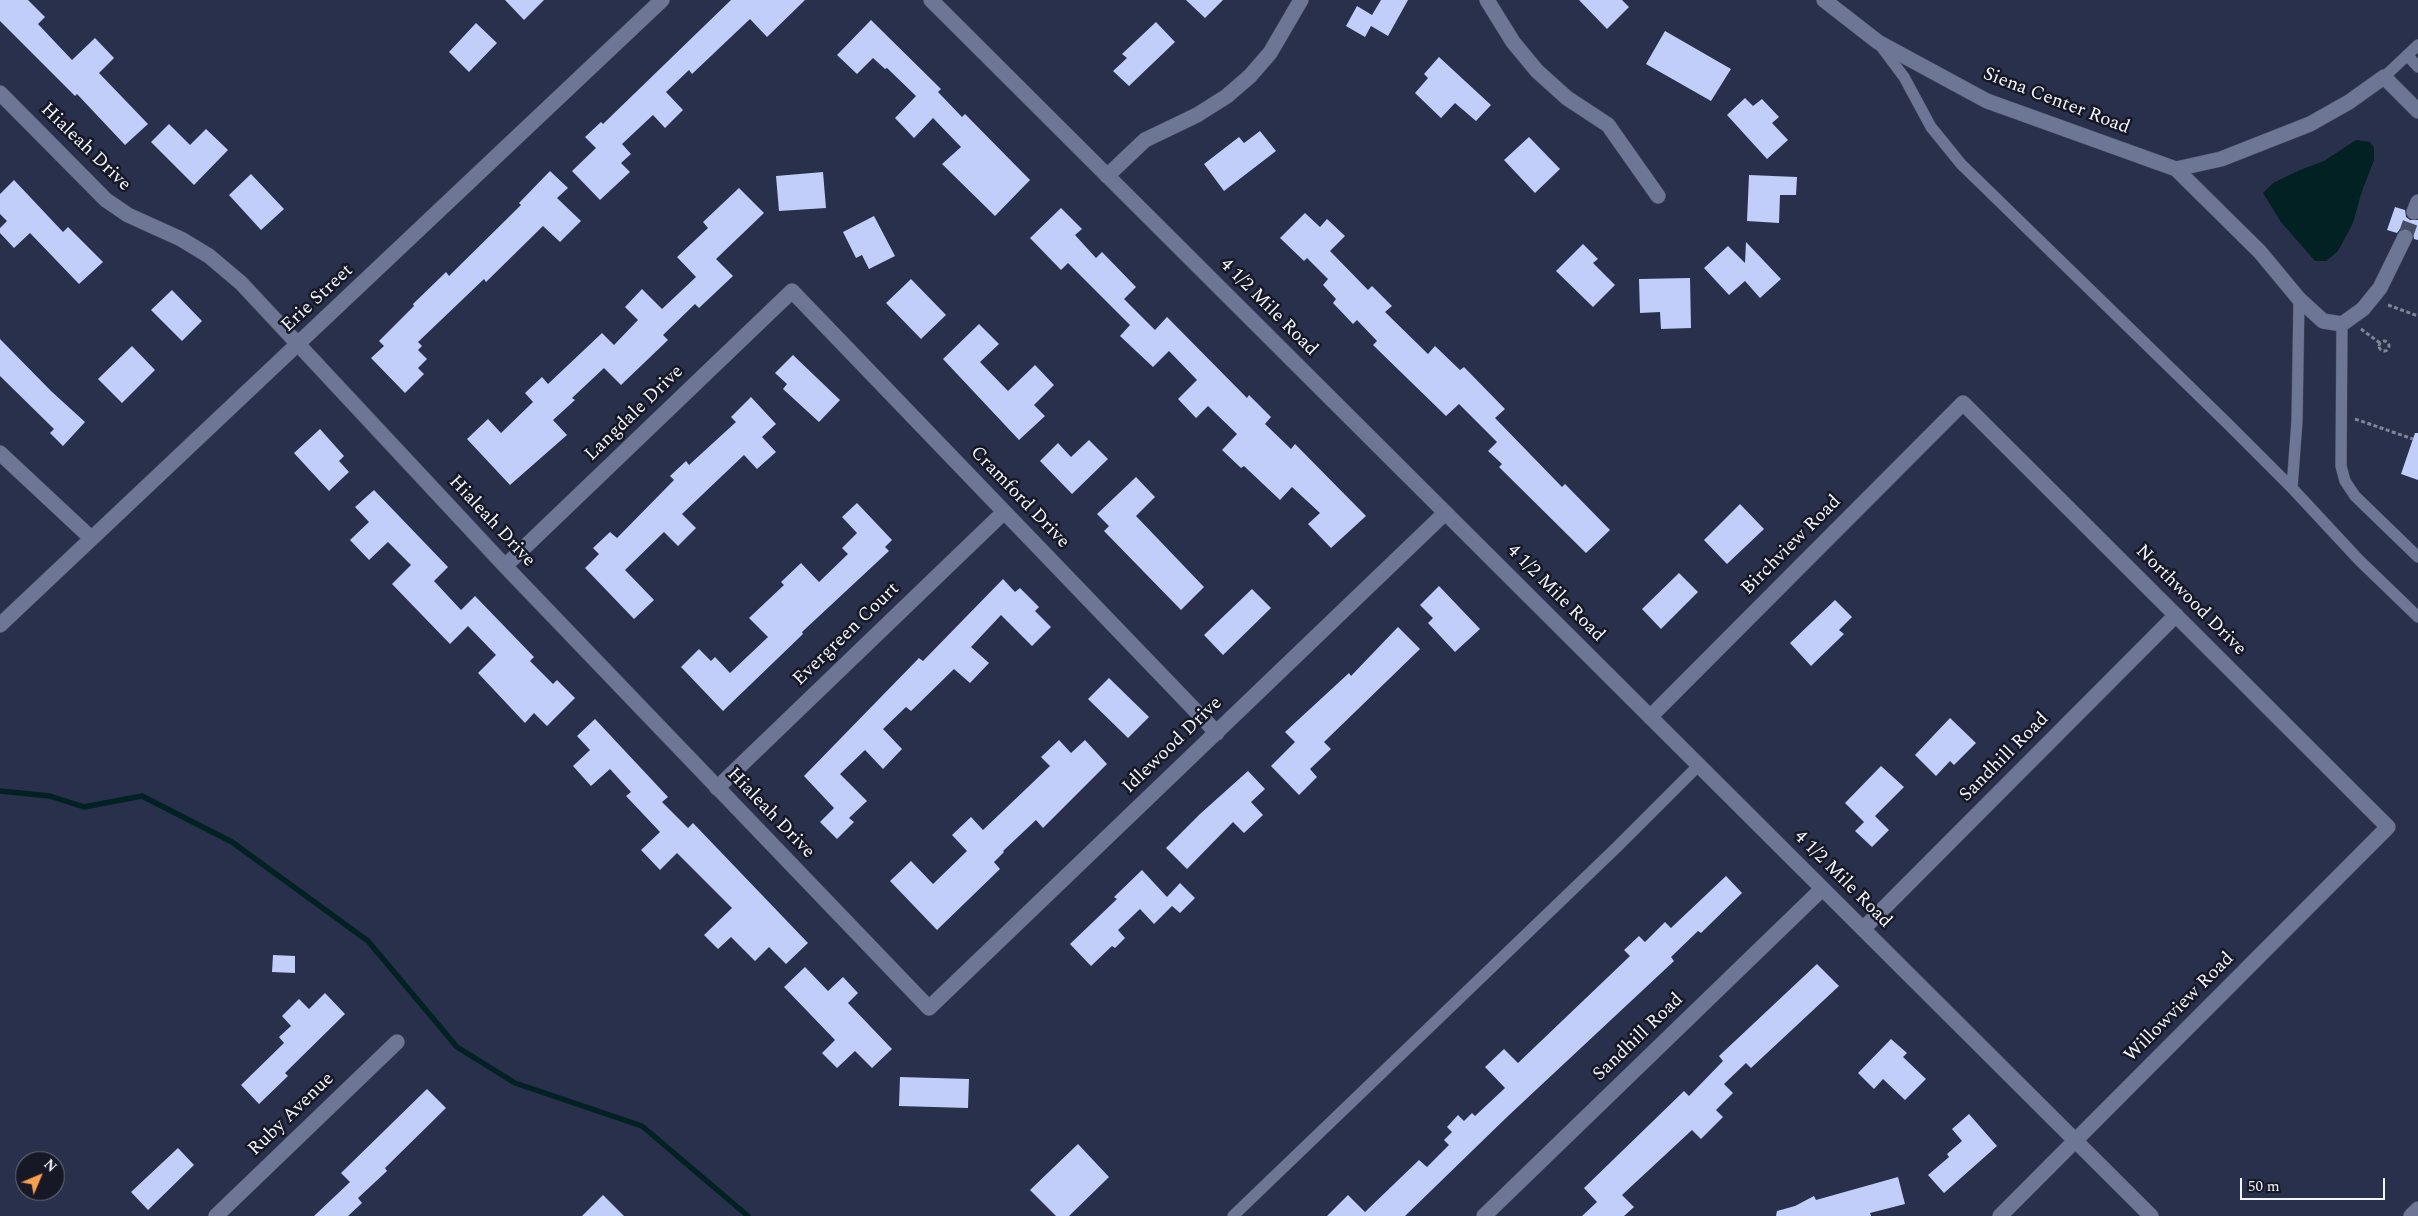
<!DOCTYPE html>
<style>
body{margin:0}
#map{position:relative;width:2418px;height:1216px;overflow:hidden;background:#29304b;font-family:Spectral,serif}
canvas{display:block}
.north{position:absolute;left:15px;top:1151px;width:50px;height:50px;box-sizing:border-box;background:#161925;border:1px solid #6e717b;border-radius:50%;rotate:45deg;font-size:14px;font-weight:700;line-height:20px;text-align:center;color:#f2f5fc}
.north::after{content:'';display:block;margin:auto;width:18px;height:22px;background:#fa9f4f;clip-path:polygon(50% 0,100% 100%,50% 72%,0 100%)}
.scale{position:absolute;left:2240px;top:1178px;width:145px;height:22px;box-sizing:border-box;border:2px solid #f2f5fc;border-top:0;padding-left:6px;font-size:15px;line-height:18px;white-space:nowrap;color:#f2f5fc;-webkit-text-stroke:4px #161925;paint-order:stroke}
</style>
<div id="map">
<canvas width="2418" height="1216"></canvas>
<div class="north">N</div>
<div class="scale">50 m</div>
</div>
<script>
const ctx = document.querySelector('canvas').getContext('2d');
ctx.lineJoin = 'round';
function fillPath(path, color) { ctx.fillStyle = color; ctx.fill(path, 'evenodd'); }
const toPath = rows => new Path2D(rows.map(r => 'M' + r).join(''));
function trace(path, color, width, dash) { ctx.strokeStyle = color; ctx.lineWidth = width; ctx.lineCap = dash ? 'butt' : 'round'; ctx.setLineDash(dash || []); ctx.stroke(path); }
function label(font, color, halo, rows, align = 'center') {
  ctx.font = font + ' Spectral,serif'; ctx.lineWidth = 5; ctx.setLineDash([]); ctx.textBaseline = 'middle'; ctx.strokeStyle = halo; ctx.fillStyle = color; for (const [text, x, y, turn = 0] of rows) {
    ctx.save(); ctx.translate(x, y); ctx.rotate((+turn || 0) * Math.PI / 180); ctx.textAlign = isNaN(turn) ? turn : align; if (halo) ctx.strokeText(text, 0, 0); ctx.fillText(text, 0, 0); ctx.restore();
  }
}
const water = toPath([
 [2356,140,2370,142,2374,148,2374,160,2361,194,2353,223,2338,251,2326,261,2315,261,2281,222,2263,193,2273,183,2300,170,2324,161]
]);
const stream = toPath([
 [0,791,50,796,84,807,142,796,232,842,368,941,457,1047,515,1083,642,1126,748,1216]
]);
const building = toPath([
 [0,0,28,0,45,17,38,24,72,60,95,38,114,58,99,73,148,124,125,145,77,94,75,96,0,21],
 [505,0,544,0,524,20],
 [731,0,805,0,767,37,750,19,692,74,689,70,666,92,683,110,665,128,653,115,622,144,631,154,621,163,630,172,600,200,572,171,596,148,585,137,601,122,603,124],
 [1186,0,1223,0,1205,18],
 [1381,0,1408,0,1388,36,1371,26,1365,37,1346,26,1357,6,1372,15],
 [1579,0,1622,0,1629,7,1607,29],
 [871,20,941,89,938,92,962,117,965,114,1030,180,995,216,942,164,961,147,933,118,914,138,895,118,916,96,887,68,885,69,873,58,857,74,837,55],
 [1156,22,1175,42,1129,86,1113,71,1127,58,1122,54],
 [476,23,497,43,469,72,449,52],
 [1665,31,1731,69,1711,101,1646,64],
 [1439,57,1491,105,1476,121,1455,103,1441,118,1415,93,1428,78,1424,74],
 [1745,98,1753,106,1762,99,1779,117,1772,123,1788,140,1767,159,1727,115],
 [169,124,190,145,206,129,228,150,194,185,151,142],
 [1260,131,1276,151,1224,191,1204,164,1239,137,1244,143],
 [1529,137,1560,169,1535,193,1504,160],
 [550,171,568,188,557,198,581,221,560,242,543,226,486,282,484,279,418,342,422,346,418,350,427,359,418,368,424,374,405,393,371,358,384,346,379,341,414,306,413,304,446,272,449,276,521,205,519,203],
 [823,172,826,208,779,211,776,176],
 [251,174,284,209,261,230,229,195],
 [1749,175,1797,177,1796,195,1780,195,1779,223,1747,221],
 [14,180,63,232,68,227,103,262,79,284,30,233,14,248,0,233,0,228,7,221,0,214,0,194],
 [739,188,764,213,716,259,733,276,699,308,695,304,663,335,668,340,621,385,604,368,572,398,575,400,553,420,567,435,510,485,467,439,488,419,501,433,533,402,525,393,542,377,548,384,602,333,614,345,638,320,625,307,642,289,662,309,696,277,677,257,708,228,703,222],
 [2395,207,2405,210,2406,217,2410,220,2418,220,2418,240,2414,239,2413,232,2409,228,2400,229,2397,233,2387,230],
 [1061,208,1082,229,1075,235,1096,258,1102,252,1136,287,1124,299,1155,330,1167,317,1247,398,1249,395,1271,417,1265,424,1291,449,1295,444,1366,516,1331,548,1308,524,1320,513,1292,487,1280,500,1244,466,1241,468,1222,450,1237,434,1208,406,1196,418,1178,399,1197,380,1169,351,1153,367,1120,336,1130,325,1068,263,1061,270,1030,238],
 [1305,213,1320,227,1327,219,1345,236,1330,251,1368,290,1372,286,1392,306,1385,312,1428,354,1435,346,1460,370,1464,367,1505,409,1495,418,1562,487,1565,484,1610,530,1586,553,1499,467,1502,464,1488,451,1497,442,1459,404,1446,416,1373,345,1377,341,1357,320,1353,324,1333,303,1336,299,1323,285,1328,279,1307,258,1304,261,1280,238],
 [874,216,895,256,869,269,862,255,856,258,843,232],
 [1746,242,1781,279,1760,298,1745,281,1729,295,1704,268,1728,246,1745,263],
 [1583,244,1598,259,1593,263,1615,285,1593,307,1556,271],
 [1690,278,1691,328,1661,329,1660,312,1640,313,1639,279],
 [911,279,946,315,921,339,886,303],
 [172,290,202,321,182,341,151,310],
 [979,324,999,344,980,362,1008,391,1035,365,1054,385,1034,405,1045,416,1019,440,943,359],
 [0,339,51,391,85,422,63,446,50,433,54,429,0,376],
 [132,346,155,370,122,403,98,379],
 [793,355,840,400,819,422,783,389,787,384,775,373],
 [751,397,776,424,762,437,776,452,757,469,744,455,682,514,696,528,678,546,664,532,625,570,654,600,634,619,585,568,599,554,593,548,610,532,617,538,674,480,670,476,686,461,689,465,736,422,731,417],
 [320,429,344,456,339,461,349,472,329,491,294,453],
 [2415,433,2418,433,2418,480,2401,474],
 [1089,440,1108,459,1072,494,1040,461,1058,443,1071,457],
 [1136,477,1155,497,1136,516,1204,587,1181,610,1104,531,1109,526,1097,514],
 [374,490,448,567,434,581,461,610,475,596,534,657,530,661,553,684,557,680,575,698,547,726,534,713,525,723,478,673,496,655,468,626,450,644,392,584,411,565,388,542,369,560,350,540,369,522,355,507],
 [857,503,892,540,885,547,889,551,802,632,803,634,723,711,681,667,699,649,711,661,715,657,730,673,768,637,749,618,784,585,781,582,801,563,819,582,848,554,842,548,857,533,842,517],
 [1740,504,1764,529,1727,564,1704,540],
 [1679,573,1698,592,1661,629,1642,609],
 [1003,579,1015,592,1020,588,1039,607,1035,611,1051,627,1032,646,1001,615,971,647,989,663,970,683,954,669,911,711,906,707,883,729,902,749,883,769,865,750,840,774,867,801,849,818,854,822,837,839,820,822,834,808,804,776,919,658,923,661],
 [1439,586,1480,629,1455,652,1428,623,1433,618,1420,605],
 [1252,589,1271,608,1223,655,1204,635],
 [1835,600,1852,617,1839,630,1844,634,1811,666,1790,643],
 [1398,627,1420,649,1324,742,1331,749,1310,769,1317,777,1299,795,1271,766,1295,742,1285,732,1349,673,1351,676],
 [1109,678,1149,717,1128,738,1088,699],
 [1950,718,1976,743,1954,765,1950,761,1936,776,1915,755],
 [595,719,668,797,662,802,688,828,693,823,808,943,786,964,769,947,755,961,731,937,718,949,704,935,732,908,677,853,660,870,641,850,660,832,626,796,631,792,610,769,591,786,573,766,590,750,577,736],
 [1059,740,1071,753,1085,740,1107,764,1043,828,1036,820,1003,851,1004,852,994,862,1000,869,937,930,890,881,911,861,933,884,967,851,952,835,971,817,983,830,1050,766,1041,757],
 [1881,766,1904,787,1875,816,1889,830,1872,847,1855,831,1864,822,1845,803],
 [1248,771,1265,789,1251,802,1263,815,1244,833,1233,822,1187,869,1166,848,1200,814],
 [1142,870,1167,897,1180,883,1195,898,1180,913,1172,906,1154,924,1140,909,1118,930,1125,938,1115,948,1112,946,1091,966,1070,944,1117,899,1114,897],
 [1726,876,1742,893,1701,933,1698,931,1671,957,1674,961,1507,1117,1405,1216,1327,1216,1348,1195,1365,1212,1419,1160,1427,1167,1449,1145,1444,1140,1452,1132,1447,1127,1458,1115,1464,1121,1472,1113,1475,1116,1505,1088,1485,1067,1504,1049,1518,1063,1630,956,1624,950,1639,936,1645,942,1665,922,1671,928],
 [273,955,295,956,295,973,272,972],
 [1817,964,1839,986,1751,1068,1746,1063,1724,1084,1733,1093,1716,1110,1723,1117,1701,1139,1692,1130,1622,1195,1634,1207,1624,1216,1582,1216,1597,1202,1584,1188,1684,1091,1689,1096,1723,1061,1719,1056],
 [805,967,828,991,843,977,858,993,848,1003,892,1049,872,1068,855,1051,837,1068,822,1053,835,1040,784,987],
 [325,993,345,1014,285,1073,288,1076,259,1104,241,1085,284,1043,279,1037,291,1026,282,1016,299,999,309,1009],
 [1891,1039,1907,1053,1903,1057,1926,1079,1905,1100,1883,1079,1874,1089,1858,1073],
 [900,1077,969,1079,968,1108,899,1106],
 [427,1089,446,1108,385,1168,387,1171,358,1198,362,1203,348,1216,314,1216,350,1182,341,1173],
 [1969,1114,1997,1146,1944,1193,1928,1175,1949,1157,1947,1154,1962,1141,1952,1129],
 [1078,1144,1109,1177,1069,1216,1056,1216,1030,1190],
 [178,1148,194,1165,148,1210,131,1192],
 [1898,1177,1905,1204,1870,1213,1871,1216,1776,1216,1777,1211,1795,1206,1814,1196,1816,1200],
 [603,1195,624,1216,582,1216]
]);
const streetTunnel = toPath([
 [2405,237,2414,212]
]);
const path = toPath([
 [2388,305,2418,316],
 [2361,329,2380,343],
 '2379 346a5 5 0 1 1 10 0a5 5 0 1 1-10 0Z',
 [2355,419,2413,439]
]);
const lane = toPath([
 [1880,45,1904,77,1931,127,1961,164,2228,424,2292,488,2359,560,2418,617],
 [2407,55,2418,67],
 [2384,77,2418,45],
 [2342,324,2341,466,2345,481,2355,496,2418,557],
 [2292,488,2297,421,2299,299],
 [1233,1216,1617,847,1698,766]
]);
const street = toPath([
 [931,0,2151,1216],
 [1487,0,1513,42,1537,71,1567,98,1608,125,1658,196],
 [1824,0,1878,42,1987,101,2176,169],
 [0,93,106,200,128,215,181,239,209,256,241,283,505,566,929,1008,1445,513],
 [1107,176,1145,140,1197,115,1227,96,1250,76,1270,53,1301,0],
 [2414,212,2418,202],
 [2405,237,2380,288,2363,309,2342,324,2323,321,2299,299,2260,252,2176,169,2221,159,2310,124,2349,102,2384,77,2418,111],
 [0,453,91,538],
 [505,566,792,291,1217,733],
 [0,625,662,0],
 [1650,717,1963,403,2388,827,2000,1216],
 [717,788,1004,512],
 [1863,929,2176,615],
 [216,1216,397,1042],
 [1484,1216,1822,889],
 [2411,1216,2418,1209]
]);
const streetNames = [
 ["Siena Center Road",2056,102,21],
 ["Hialeah Drive",85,148,44],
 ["Erie Street",318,299,-43],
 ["4 1/2 Mile Road",1268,308,45],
 ["Langdale Drive",635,414,-44],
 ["Cramford Drive",1019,498,46],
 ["Hialeah Drive",491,522,47],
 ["Birchview Road",1792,546,-45],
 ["4 1/2 Mile Road",1555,594,45],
 ["Northwood Drive",2190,601,45],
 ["Evergreen Court",847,635,-44],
 ["Idlewood Drive",1173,746,-44],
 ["Sandhill Road",2005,758,-45],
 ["Hialeah Drive",770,814,46],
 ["4 1/2 Mile Road",1842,880,45],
 ["Willowview Road",2180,1008,-45],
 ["Sandhill Road",1639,1038,-44],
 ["Ruby Avenue",292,1115,-44]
];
fillPath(water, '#012122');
trace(stream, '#012122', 5.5);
fillPath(building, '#c1cef9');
trace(streetTunnel, '#474e66', 15, [15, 8]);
trace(lane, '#484c61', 12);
trace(street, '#484c61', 16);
trace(path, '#7f8496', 3, [4, 2.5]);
trace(lane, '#6e7695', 11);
trace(street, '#6e7695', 15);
label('19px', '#f2f5fc', '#161925', streetNames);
</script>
